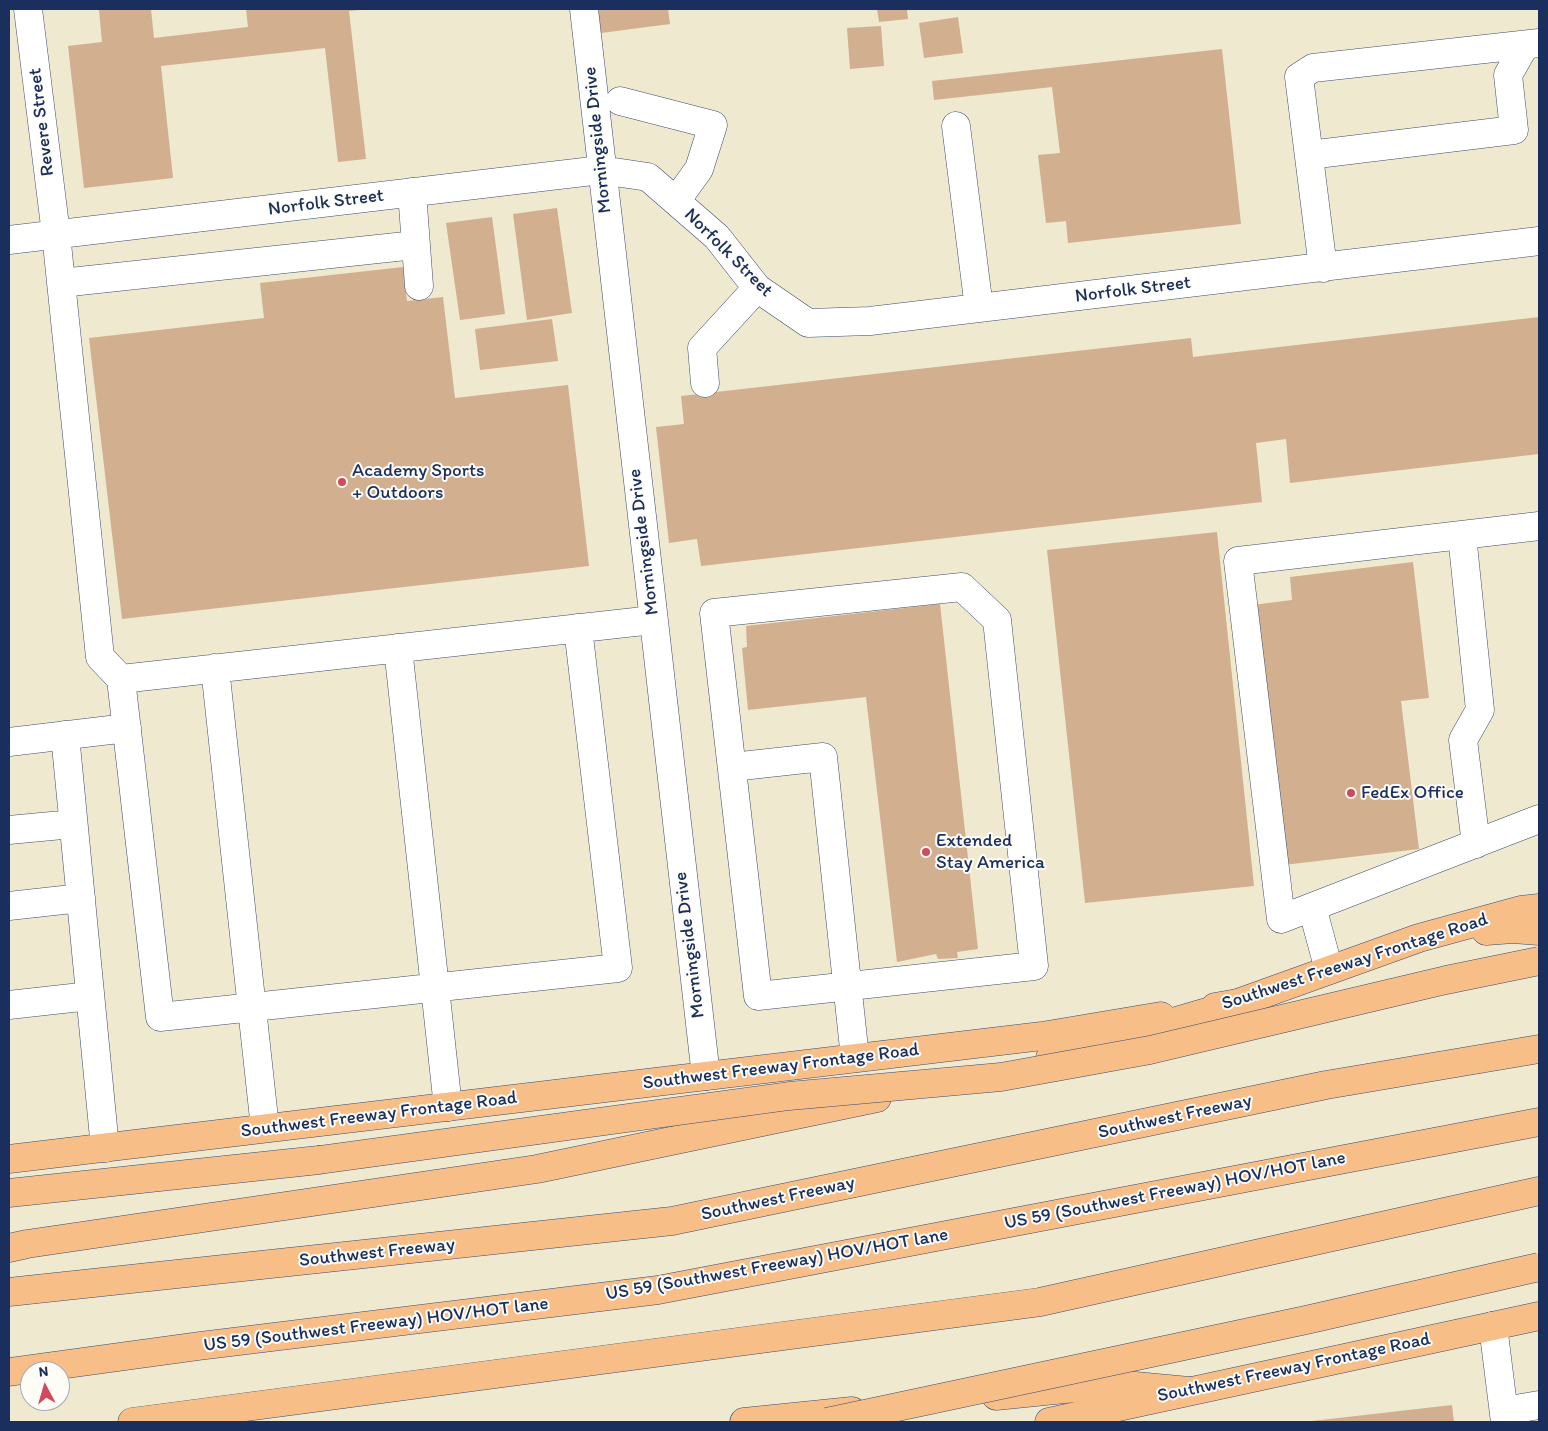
<!DOCTYPE html>
<style>
body{margin:0}
#map{position:relative;width:1548px;height:1431px;overflow:hidden;background:#efe9cf;font-family:Itim,sans-serif}
canvas{display:block}
.frame{position:absolute;inset:0;border:10px solid #1b2f5e;pointer-events:none}
.north{position:absolute;left:20px;top:1361px;width:50px;height:50px;box-sizing:border-box;background:#fdfcf7;border:1px solid #a3aaba;border-radius:50%;rotate:354deg;font-size:14px;font-weight:700;line-height:20px;text-align:center;color:#1b2f5e}
.north::after{content:'';display:block;margin:auto;width:18px;height:22px;background:#d1495b;clip-path:polygon(50% 0,100% 100%,50% 72%,0 100%)}
</style>
<div id="map">
<canvas width="1548" height="1431"></canvas>
<div class="frame"></div>
<div class="north">N</div>
</div>
<script>
const ctx = document.querySelector('canvas').getContext('2d');
ctx.lineJoin = 'round';
function fillPath(path, color) { ctx.fillStyle = color; ctx.fill(path, 'evenodd'); }
const toPath = rows => new Path2D(rows.map(r => 'M' + r).join(''));
function trace(path, color, width, dash) { ctx.strokeStyle = color; ctx.lineWidth = width; ctx.lineCap = dash ? 'butt' : 'round'; ctx.setLineDash(dash || []); ctx.stroke(path); }
function label(font, color, halo, rows, align = 'center') {
  ctx.font = font + ' Itim,sans-serif'; ctx.lineWidth = 4; ctx.setLineDash([]); ctx.textBaseline = 'middle'; ctx.strokeStyle = halo; ctx.fillStyle = color; for (const [text, x, y, turn = 0] of rows) {
    ctx.save(); ctx.translate(x, y); ctx.rotate((+turn || 0) * Math.PI / 180); ctx.textAlign = isNaN(turn) ? turn : align; if (halo) ctx.strokeText(text, 0, 0); ctx.fillText(text, 0, 0); ctx.restore();
  }
}
const building = toPath([
 [110,9,151,9,154,38,248,27,246,9,361,9,361,10,349,11,366,159,338,162,325,48,161,66,173,178,84,188,68,46,102,42,99,10],
 [598,9,668,9,670,24,601,33],
 [877,9,907,9,908,19,879,22],
 [958,17,963,53,924,58,919,23],
 [881,26,884,66,850,69,847,28],
 [1222,49,1241,224,1068,243,1066,221,1046,223,1038,155,1060,153,1052,87,934,100,932,81],
 [557,208,572,313,527,320,513,214],
 [492,217,505,314,460,320,446,223],
 [403,267,407,301,443,297,455,398,568,385,589,566,122,619,89,338,264,318,260,283],
 [1539,317,1539,454,1290,483,1286,439,1256,443,1262,502,701,566,697,539,669,543,656,427,684,424,681,396,1191,338,1193,357],
 [552,319,558,361,480,370,475,329],
 [1217,532,1254,886,1085,903,1047,550],
 [1413,562,1429,698,1401,701,1419,849,1284,865,1253,605,1292,600,1290,577],
 [940,604,978,949,957,952,958,958,938,959,936,954,897,962,866,697,748,710,742,648,747,647,746,626],
 [1452,1405,1454,1422,1312,1422,1312,1421]
]);
const minor = toPath([
 [28,9,56,234,100,657,121,679,160,1017,618,968,578,628],
 [584,9,706,1076],
 [620,101,713,125,699,169,676,201],
 [956,126,979,308],
 [1309,155,1514,130,1508,75,1525,45],
 [412,192,419,286],
 [9,240,601,170,648,177,717,237,757,288,808,323,870,321,1539,241],
 [1323,268,1299,77,1313,68,1539,43],
 [61,283,415,245],
 [705,383,702,348,757,288],
 [1539,526,1238,561,1281,919,1539,819],
 [1462,535,1480,710,1463,740,1476,844],
 [962,587,997,620,1034,966,758,996,714,613,962,587],
 [398,648,448,1107],
 [215,668,265,1128],
 [121,679,653,620],
 [65,735,105,1148],
 [9,742,127,728],
 [732,767,823,757,855,1058],
 [9,830,73,824],
 [9,906,81,898],
 [1312,907,1329,970],
 [9,1005,90,996],
 [1493,1326,1505,1422],
 [1504,1411,1539,1405]
]);
const major = toPath([
 [1486,931,1513,929,1539,931],
 [1215,1007,1238,1003,1419,938,1521,910,1539,908],
 [9,1159,1042,1036,1161,1016],
 [1049,1422,1539,1316]
]);
const highway = toPath([
 [1050,1058,1238,1003],
 [9,1193,319,1160],
 [9,1248,27,1244,537,1169,877,1098],
 [9,1292,672,1221,1326,1085,1539,1049],
 [9,1372,199,1346,658,1290,1539,1122],
 [996,1396,1114,1384,1189,1391],
 [132,1422,1040,1302,1539,1191],
 [744,1422,852,1411]
]);
const highwayBridge = toPath([
 [319,1160,789,1096,1001,1077,1150,1050,1446,980,1539,961],
 [827,1422,1306,1320,1539,1267]
]);
const markers = [
 [342,482,5,"#d1495b"],
 [1351,793,5,"#d1495b"],
 [926,852,5,"#d1495b"]
];
const streetNames = [
 ["Revere Street",42,122,-97],
 ["Morningside Drive",598,140,-96],
 ["Norfolk Street",326,203,-7],
 ["Norfolk Street",728,253,45],
 ["Norfolk Street",1133,290,-7],
 ["Morningside Drive",644,542,-97],
 ["Morningside Drive",690,945,-97],
 ["Southwest Freeway Frontage Road",1355,962,-18],
 ["Southwest Freeway Frontage Road",781,1067,-7],
 ["Southwest Freeway Frontage Road",379,1115,-7],
 ["Southwest Freeway",1175,1117,-12],
 ["US 59 (Southwest Freeway) HOV/HOT lane",1175,1191,-11],
 ["Southwest Freeway",778,1199,-12],
 ["Southwest Freeway",377,1253,-6],
 ["US 59 (Southwest Freeway) HOV/HOT lane",777,1265,-10],
 ["US 59 (Southwest Freeway) HOV/HOT lane",376,1325,-7],
 ["Southwest Freeway Frontage Road",1294,1368,-12]
];
const poiNames = [
 ["Academy Sports",352,471],
 ["+ Outdoors",352,493],
 ["FedEx Office",1361,793],
 ["Extended",936,841],
 ["Stay America",936,863]
];
fillPath(building, '#d2af8e');
trace(minor, '#3b4b6f', 29);
trace(major, '#3b4b6f', 29);
trace(highway, '#3b4b6f', 29);
trace(minor, '#fff', 28);
trace(major, '#f7be88', 28);
trace(highway, '#f7be88', 28);
trace(highwayBridge, '#3b4b6f', 29, []);
trace(highwayBridge, '#f7be88', 28);
for (const [x, y, r, color] of markers) { const dot = new Path2D(); dot.arc(x, y, r, 0, 2 * Math.PI); ctx.fillStyle = color; ctx.fill(dot); trace(dot, '#fdfcf7', 2); }
label('19px', '#1b2f5e', '#fdfcf7', streetNames);
label('19px', '#1b2f5e', '#fdfcf7', poiNames, 'left');
</script>
